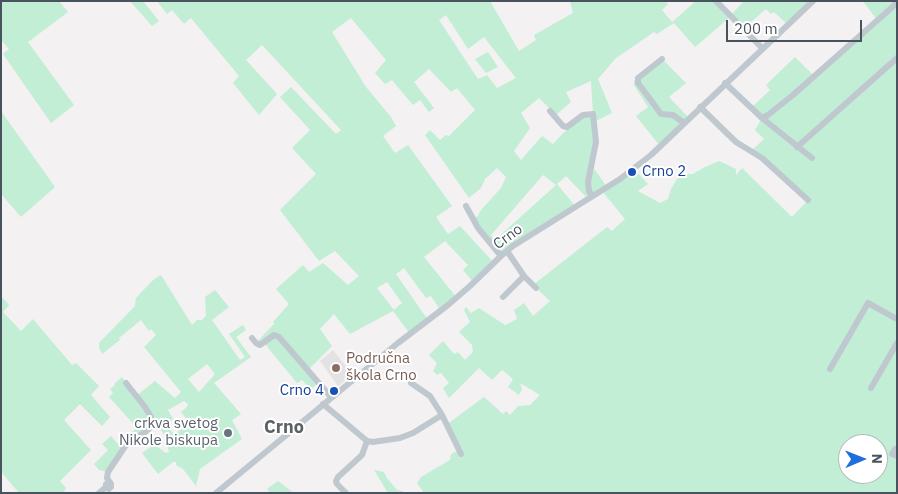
<!DOCTYPE html>
<meta charset="utf-8">
<style>
body{margin:0}
#map{position:relative;width:898px;height:494px;overflow:hidden;background:#f3f1f1;font-family:"IBM Plex Sans",sans-serif}
canvas{display:block}
.frame{position:absolute;inset:0;border:2px solid #49535e;pointer-events:none}
.north{position:absolute;left:838px;top:434px;width:50px;height:50px;box-sizing:border-box;background:#fff;border:1px solid #b6babf;border-radius:50%;rotate:89deg;font-size:14px;font-weight:700;line-height:20px;text-align:center;color:#49535e}
.north::after{content:'';display:block;margin:auto;width:18px;height:22px;background:#206ede;clip-path:polygon(50% 0,100% 100%,50% 72%,0 100%)}
.scale{position:absolute;left:726px;top:20px;width:136px;height:22px;box-sizing:border-box;border:2px solid #49535e;border-top:0;padding-left:6px;font-size:15px;line-height:18px;white-space:nowrap;color:#49535e;-webkit-text-stroke:4px #fff;paint-order:stroke}
</style>
<div id="map">
<canvas width="898" height="494"></canvas>
<div class="frame"></div>
<div class="north">N</div>
<div class="scale">200 m</div>
</div>
<script>
const ctx = document.querySelector('canvas').getContext('2d');
ctx.lineJoin = 'round';
function fillPath(path, color) { ctx.fillStyle = color; ctx.fill(path, 'evenodd'); }
const toPath = rows => new Path2D(rows.map(r => 'M' + r).join(''));
function trace(path, color, width, dash) { ctx.strokeStyle = color; ctx.lineWidth = width; ctx.lineCap = dash ? 'butt' : 'round'; ctx.setLineDash(dash || []); ctx.stroke(path); }
function label(font, color, halo, rows, align = 'center') {
  ctx.font = font + ' "IBM Plex Sans",sans-serif'; ctx.lineWidth = 4; ctx.setLineDash([]); ctx.textBaseline = 'middle'; ctx.strokeStyle = halo; ctx.fillStyle = color; for (const [text, x, y, turn = 0] of rows) {
    ctx.save(); ctx.translate(x, y); ctx.rotate((+turn || 0) * Math.PI / 180); ctx.textAlign = isNaN(turn) ? turn : align; if (halo) ctx.strokeText(text, 0, 0); ctx.fillText(text, 0, 0); ctx.restore();
  }
}
const education = toPath([
 [333,350,352,374,338,386,320,361]
]);
const green = toPath([
 [1,1,59,1,68,12,28,42,74,105,51,123,3,54,9,49,1,40],
 [130,1,143,1,159,21,152,26],
 [157,1,490,1,519,51,536,40,534,35,573,13,570,1,665,1,668,4,662,10,672,22,696,1,716,1,730,17,695,47,674,23,657,34,654,32,616,58,598,79,612,113,594,122,596,142,591,172,595,170,607,187,633,168,648,184,638,191,660,203,668,199,671,189,677,179,685,174,693,174,703,168,719,161,736,169,736,175,742,168,792,217,808,200,751,151,764,139,755,130,762,118,751,108,770,90,766,85,795,57,814,76,877,20,863,1,897,1,897,493,424,493,417,483,421,477,450,460,451,454,459,450,446,425,484,397,503,414,506,411,510,415,518,406,530,405,540,395,520,383,522,389,519,395,508,387,513,379,502,370,492,380,479,368,449,398,443,388,449,383,441,373,437,375,433,371,437,363,429,355,443,341,454,354,458,352,465,360,473,352,472,345,459,332,470,322,464,310,466,307,471,313,479,308,505,325,517,319,514,310,524,303,533,316,550,301,533,285,607,227,612,231,625,219,602,191,588,199,566,176,557,184,576,207,501,256,473,219,478,216,481,210,501,188,506,177,497,168,485,179,481,188,469,198,425,135,430,130,440,140,446,135,449,136,475,110,457,88,451,92,429,69,414,82,434,108,429,112,420,100,413,105,392,80,385,84,375,73,386,60,351,18,332,32,366,87,391,117,396,126,383,136,395,153,408,145,452,206,436,217,448,234,460,226,494,263,474,283,463,270,468,265,445,241,424,257,457,298,441,311,431,296,426,298,404,268,396,274,428,320,410,334,393,311,350,334,334,314,320,329,332,346,308,370,319,382,311,389,302,380,297,383,264,343,256,343,274,324,273,322,289,304,276,289,303,265,309,272,323,263,348,285,359,276,335,251,319,261,280,210,316,174,292,148,310,130,280,97,291,87,336,134,341,130,262,45,246,60,277,94,259,115,233,83,239,76,191,18,184,24,172,10,167,14],
 [446,15,468,49,484,37,516,78,497,88,487,75,478,79,439,20],
 [591,81,593,114,574,122,553,144,542,136,521,160,514,151,530,128,521,113,539,98,556,115,571,102,566,92],
 [543,175,556,185,495,240,491,235],
 [387,282,402,303,394,310,377,288],
 [848,444,878,444,878,474,848,474],
 [744,1,810,1,787,24,774,12,771,14,766,9,744,28,731,15],
 [488,52,498,67,486,73,475,59],
 [662,59,686,83,669,97,689,118,660,146,636,116,648,107,634,85,634,81],
 [1,111,55,187,21,217,1,194],
 [161,275,192,325,197,320,202,320,206,316,205,297,215,290,229,307,212,320,240,360,245,357,229,334,243,325,246,330,236,337,251,357,214,383,241,414,232,420,242,439,200,469,196,486,183,469,176,465,176,462,173,462,158,474,142,453,152,446,158,447,166,453,169,452,164,434,160,429,159,421,152,425,126,445,108,472,99,470,94,464,108,450,102,444,111,436,118,444,137,428,109,397,113,393,110,389,115,385,114,384,122,377,136,396,155,381,175,398,181,392,144,347,156,335,151,329,149,331,141,320,119,338,120,340,102,354,99,347,99,343,135,306,136,298,152,281],
 [207,364,215,374,199,392,188,379],
 [184,401,188,404,187,407,181,412,188,421,187,426,174,434,166,426,173,419,168,410],
 [1,296,9,305,3,312,21,331,33,319,72,365,76,363,99,386,91,395,110,417,102,426,80,404,64,420,91,450,60,481,66,488,64,491,66,493,19,493,3,474,1,468],
 [374,470,384,472,387,478,397,490,402,491,404,493,388,493],
 [278,481,294,493,270,493,267,489]
]);
const minor = toPath([
 [716,1,762,48],
 [662,59,638,78,638,83,661,114,673,115,684,123],
 [725,83,762,118,768,115,793,95,897,3],
 [700,107,736,142,762,158,808,200],
 [550,111,563,126,567,127,583,115,593,114,596,142,588,182,589,191,592,196],
 [762,118,812,158],
 [797,147,897,58],
 [466,206,478,228,501,256],
 [507,251,524,276,536,288],
 [503,297,524,276],
 [252,338,256,343,260,345,274,335,279,337,331,397],
 [830,369,868,303,897,319],
 [871,388,897,343],
 [323,404,367,441,373,442,400,438,413,433,442,415,430,396,411,383],
 [442,415,461,454],
 [895,449,892,454,897,456],
 [109,483,106,484,106,487,109,489,111,487,111,484,107,478,108,472,126,445,148,430,152,425,151,417,145,407,126,383],
 [99,493,106,487],
 [216,493,398,343,448,305,470,286,501,256,513,246,620,179,651,155,813,1],
 [346,493,337,484,336,481,338,477,362,455,367,441]
]);
const markers = [
 [632,172,5,"#1a4fb4"],
 [336,368,5,"#8d6e63"],
 [334,391,5,"#1a4fb4"],
 [228,433,5,"#6b7280"]
];
const transitNames = [
 ["Crno 2",642,172],
 ["Crno 4",324,391,"right"]
];
const streetNames = [
 ["Crno",508,237,-36]
];
const educationNames = [
 ["Područna",346,359],
 ["škola Crno",346,376]
];
const worshipNames = [
 ["crkva svetog",218,424],
 ["Nikole biskupa",218,441]
];
const quarterNames = [
 ["Crno",284,428]
];
fillPath(education, '#e4e2e3');
fillPath(green, '#c1eed4');
trace(minor, '#bfc8cf', 6);
for (const [x, y, r, color] of markers) { const dot = new Path2D(); dot.arc(x, y, r, 0, 2 * Math.PI); ctx.fillStyle = color; ctx.fill(dot); trace(dot, '#fff', 2); }
label('15px', '#164399', '#fff', transitNames, 'left');
label('15px', '#49535e', '#fff', streetNames);
label('15px', '#785e54', '#fff', educationNames, 'left');
label('15px', '#5b616d', '#fff', worshipNames, 'right');
label('bold 18px', '#5d6165', '#fff', quarterNames);
</script>
